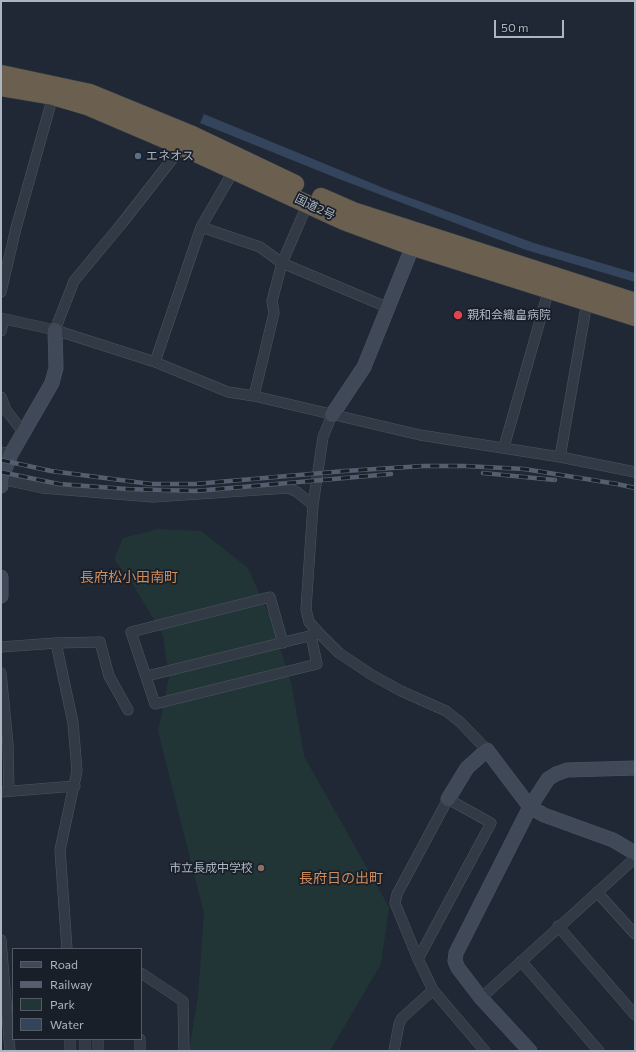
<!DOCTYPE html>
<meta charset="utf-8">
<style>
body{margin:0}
#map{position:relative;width:636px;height:1052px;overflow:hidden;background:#1f2834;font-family:Commissioner,sans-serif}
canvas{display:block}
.frame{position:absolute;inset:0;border:2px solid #acb5c2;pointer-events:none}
.legend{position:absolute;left:12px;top:948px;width:130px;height:92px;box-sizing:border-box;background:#181f29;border:1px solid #535b66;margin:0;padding:5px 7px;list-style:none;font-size:12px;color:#acb5c2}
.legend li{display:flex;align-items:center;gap:8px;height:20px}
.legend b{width:20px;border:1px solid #535b66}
.scale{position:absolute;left:494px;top:20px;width:70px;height:18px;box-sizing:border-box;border:2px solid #acb5c2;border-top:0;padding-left:5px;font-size:12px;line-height:14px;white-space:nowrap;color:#acb5c2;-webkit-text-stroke:3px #181f29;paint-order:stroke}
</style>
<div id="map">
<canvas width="636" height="1052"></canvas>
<div class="frame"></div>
<ul class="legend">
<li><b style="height:5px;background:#404958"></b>Road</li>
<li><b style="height:5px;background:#545e6c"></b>Railway</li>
<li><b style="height:11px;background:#223536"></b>Park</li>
<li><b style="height:11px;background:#33445c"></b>Water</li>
</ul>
<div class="scale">50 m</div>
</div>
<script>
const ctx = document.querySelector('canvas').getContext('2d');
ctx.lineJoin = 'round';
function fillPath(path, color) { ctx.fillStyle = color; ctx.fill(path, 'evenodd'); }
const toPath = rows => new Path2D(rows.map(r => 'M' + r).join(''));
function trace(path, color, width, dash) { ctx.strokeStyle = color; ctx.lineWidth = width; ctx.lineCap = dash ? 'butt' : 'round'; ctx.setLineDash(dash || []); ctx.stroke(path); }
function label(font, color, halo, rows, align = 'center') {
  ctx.font = font + ' Commissioner,"Noto Sans JP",sans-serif'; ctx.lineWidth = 3.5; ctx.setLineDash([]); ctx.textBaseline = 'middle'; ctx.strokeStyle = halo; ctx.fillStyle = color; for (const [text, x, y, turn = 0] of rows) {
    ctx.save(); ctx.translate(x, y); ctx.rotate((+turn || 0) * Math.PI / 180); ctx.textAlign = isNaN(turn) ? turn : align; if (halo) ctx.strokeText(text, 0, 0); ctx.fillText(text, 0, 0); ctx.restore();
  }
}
const green = toPath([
 [158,529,201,531,248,568,271,619,292,686,304,756,389,907,381,964,330,1051,189,1051,198,996,204,913,158,731,169,677,163,635,132,583,114,559,123,538]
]);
const water = toPath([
 [204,114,386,189,534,243,635,273,635,282,526,250,339,179,200,123]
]);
const street = toPath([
 [201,227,260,247,282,263,389,308],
 [1,292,16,228,53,96],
 [1,318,55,330,155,362,228,392,254,396,420,435,560,457,635,472],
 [55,330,74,281,123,222,184,144],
 [1,331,4,319],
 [155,362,201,227,234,170],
 [254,396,274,313,272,301,282,263,308,203],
 [1,397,6,410,23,432],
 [332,415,323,437,313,505,306,609,309,622,319,633,339,653,372,675,401,691,446,711,460,722,487,750],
 [504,447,549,289],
 [1,452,11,454],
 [560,457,587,302],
 [1,479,42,488,153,497,288,488,297,492,313,505],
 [56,643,100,642,109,676,128,710],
 [283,643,270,597,131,632,155,704,317,664,311,636],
 [1,647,56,643,73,723,77,771,60,850,67,949],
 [1,673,8,744,9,791],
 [147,676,317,634],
 [1,792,75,786],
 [597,892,635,934],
 [558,926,635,1015],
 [1,940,10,1051],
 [418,959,491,823,448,799,397,894,395,903,418,959,433,990,485,1051],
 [521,961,599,1051],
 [141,973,183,1001,184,1051],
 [481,998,635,858],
 [85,1039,85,1051],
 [70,1051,70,1039],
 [98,1051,98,1039],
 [140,1051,140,1039],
 [394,1051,399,1024,402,1018,433,990]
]);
const secondary = toPath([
 [332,415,364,367,416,238],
 [1,486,1,479,11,454,52,383,56,368,55,330],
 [1,577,1,596],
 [448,799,467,768,487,750,530,807,544,815,613,840,635,853],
 [530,1051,481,998,458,968,455,961,456,953,530,807,548,779,556,774,567,770,635,768]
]);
const highway = toPath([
 [1,74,90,93,190,134,295,184],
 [1,87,53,96,87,106,183,147,344,221,414,247,635,317],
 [321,197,353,211,635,302]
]);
const rail = toPath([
 [1,460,51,471,151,484,195,484,345,471,423,466,465,466,524,469,617,484,635,488],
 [1,472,59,484,127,489,196,491,391,474],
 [483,473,555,480]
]);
const markers = [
 [138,156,4,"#5c6f8a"],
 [458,315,5,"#e0444e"],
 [261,868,4,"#8d6e63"]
];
const poiNames = [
 ["エネオス",146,156],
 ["親和会織畠病院",467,315],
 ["市立長成中学校",253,868,"right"]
];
const streetNames = [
 ["国道2号",315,207,26]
];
const quarterNames = [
 ["長府松小田南町",129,577],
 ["長府日の出町",341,878]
];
fillPath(green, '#223536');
fillPath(water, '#33445c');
trace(street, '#4d5560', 11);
trace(secondary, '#4d5560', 15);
trace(highway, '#3a424c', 19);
trace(street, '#323a45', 10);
trace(secondary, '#404958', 14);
trace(highway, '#6b604f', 18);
trace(rail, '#545e6c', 4.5);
trace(rail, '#181f29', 3, [9]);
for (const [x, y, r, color] of markers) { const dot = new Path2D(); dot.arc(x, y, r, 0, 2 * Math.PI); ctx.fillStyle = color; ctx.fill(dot); trace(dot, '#181f29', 1.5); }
label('12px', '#acb5c2', '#181f29', poiNames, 'left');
label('12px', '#acb5c2', '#181f29', streetNames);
label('14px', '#cf8c5a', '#181f29', quarterNames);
</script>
